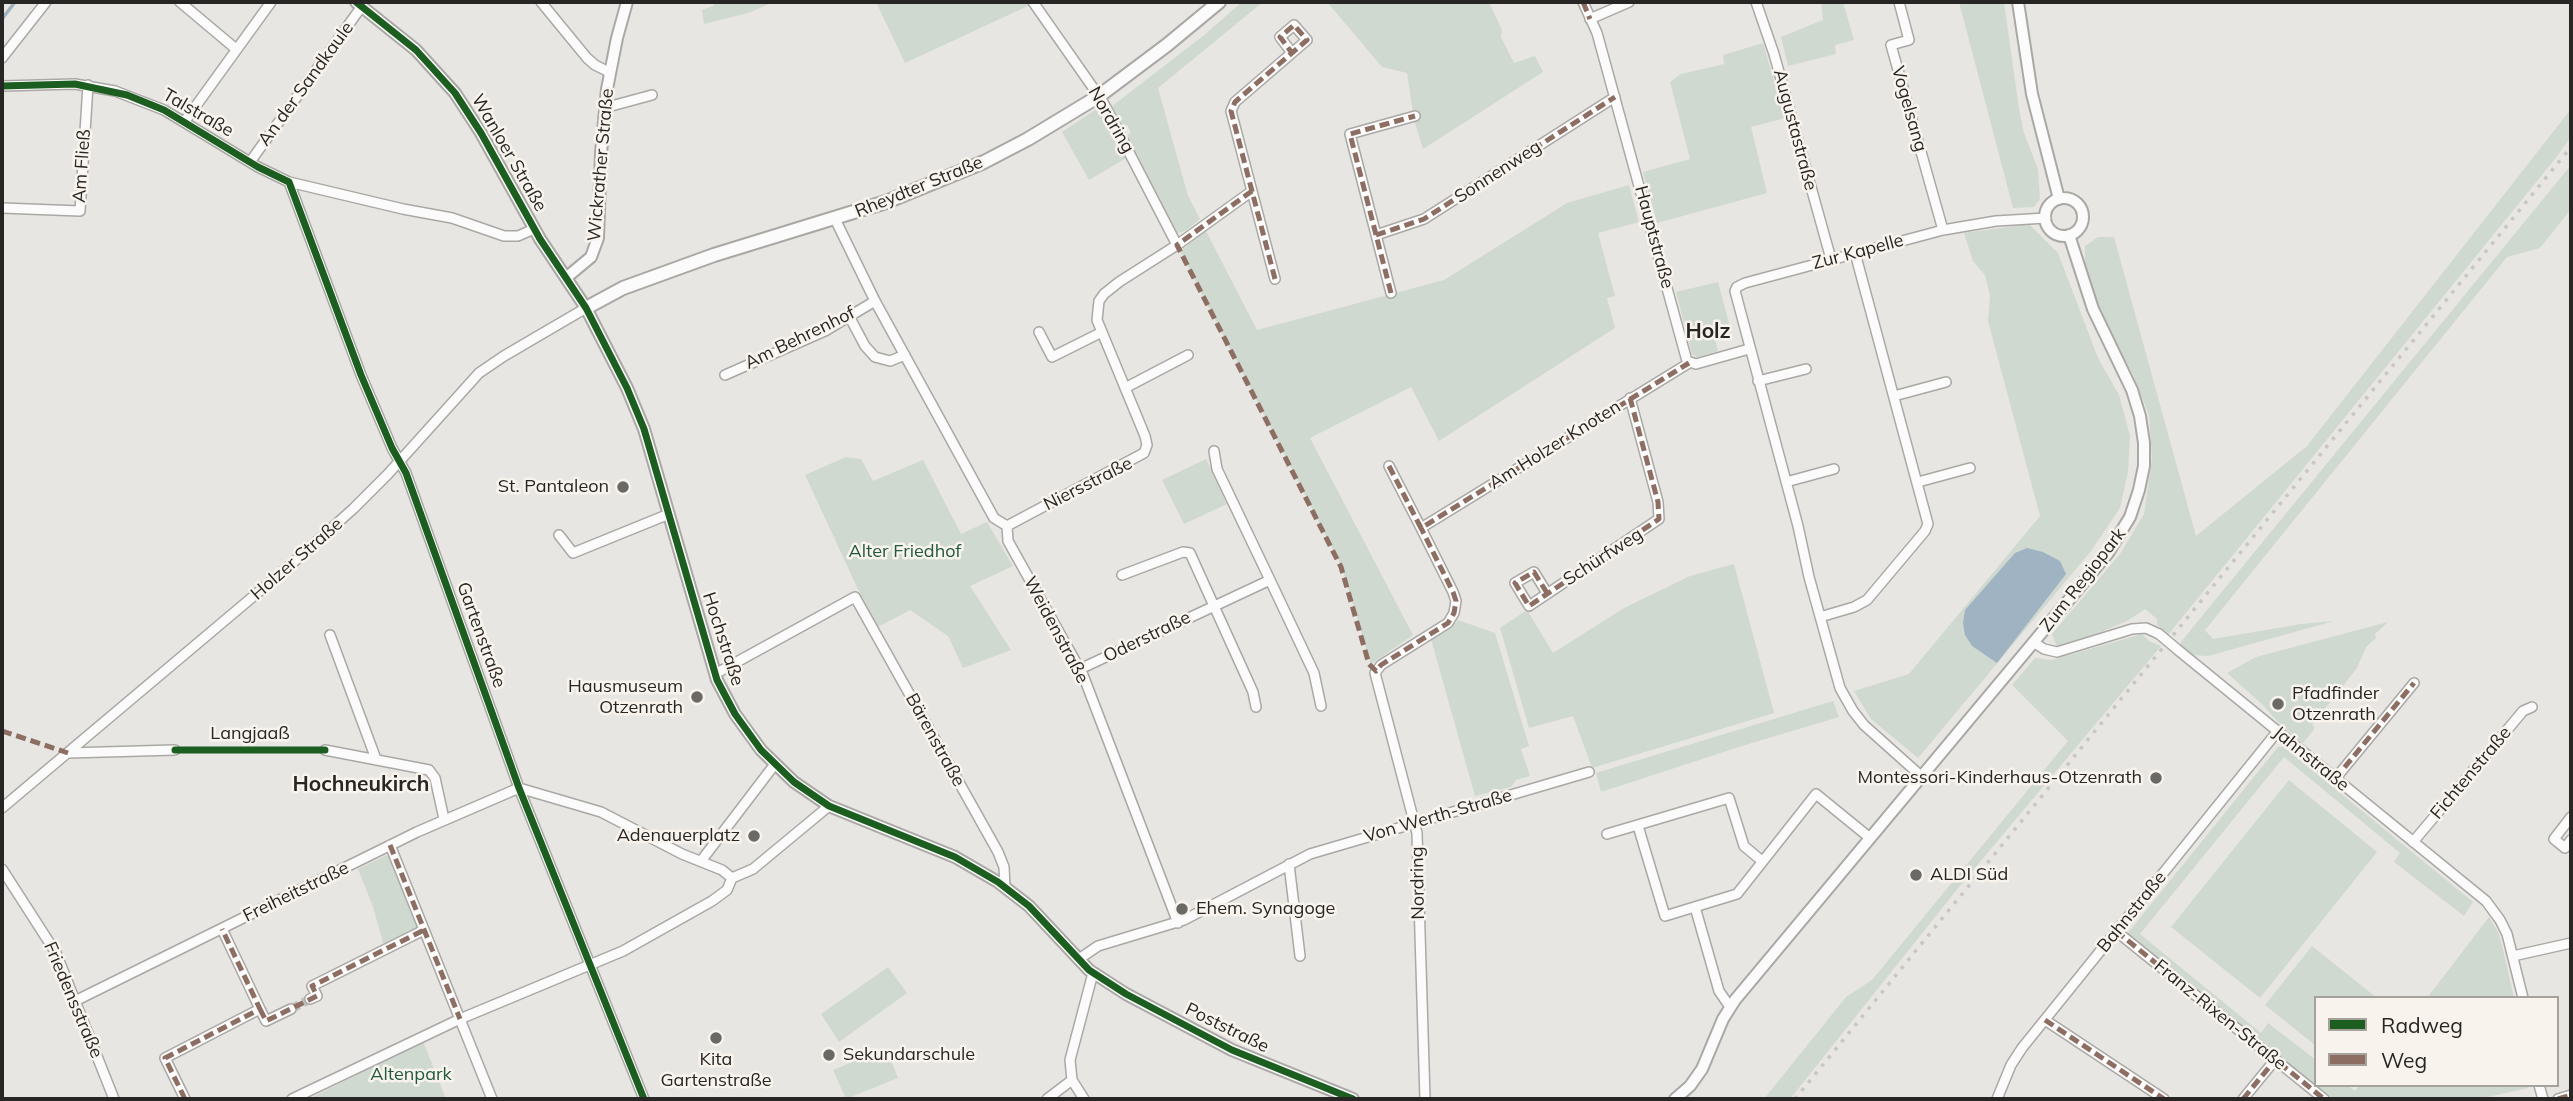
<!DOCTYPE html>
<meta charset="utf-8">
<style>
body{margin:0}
#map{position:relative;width:2573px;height:1101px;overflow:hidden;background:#e8e6e2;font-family:Mulish,sans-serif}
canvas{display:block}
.frame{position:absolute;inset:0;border:4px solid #282624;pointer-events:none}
.legend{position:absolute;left:2314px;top:996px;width:245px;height:91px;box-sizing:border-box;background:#f8f4ed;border:2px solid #a5a29d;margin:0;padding:9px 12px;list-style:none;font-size:21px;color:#282624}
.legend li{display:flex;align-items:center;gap:14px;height:35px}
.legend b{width:35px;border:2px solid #a5a29d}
</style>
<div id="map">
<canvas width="2573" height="1101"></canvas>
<div class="frame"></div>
<ul class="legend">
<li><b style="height:9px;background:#1b5e20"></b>Radweg</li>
<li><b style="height:9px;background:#8d6e63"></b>Weg</li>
</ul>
</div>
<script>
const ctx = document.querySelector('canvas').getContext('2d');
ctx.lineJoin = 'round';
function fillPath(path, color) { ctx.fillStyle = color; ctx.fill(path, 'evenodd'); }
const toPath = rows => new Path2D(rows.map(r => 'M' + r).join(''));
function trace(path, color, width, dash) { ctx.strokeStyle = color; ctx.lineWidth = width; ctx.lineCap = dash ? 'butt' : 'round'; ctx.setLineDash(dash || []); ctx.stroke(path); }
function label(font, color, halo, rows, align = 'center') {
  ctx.font = font + ' Mulish,sans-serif'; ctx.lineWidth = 5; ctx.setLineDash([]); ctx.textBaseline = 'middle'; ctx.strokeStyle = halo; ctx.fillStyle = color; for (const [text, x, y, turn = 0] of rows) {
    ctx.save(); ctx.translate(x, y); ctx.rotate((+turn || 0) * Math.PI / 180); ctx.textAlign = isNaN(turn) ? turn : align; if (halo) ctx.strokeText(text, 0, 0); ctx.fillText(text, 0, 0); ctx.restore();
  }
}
const green = toPath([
 [715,2,774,2,748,13,704,24,702,10,713,6],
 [876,2,1028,2,1030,5,905,63],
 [1242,2,1263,2,1158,88,1188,196,1200,219,1185,231,1178,233,1173,229,1125,136,1131,133,1127,125,1121,127,1111,107,1203,36],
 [1327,2,1489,2,1502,30,1501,37,1514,63,1535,56,1543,72,1423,149,1414,120,1407,73,1382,67],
 [1821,2,1843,2,1854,40,1835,45,1836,54,1788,66,1781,37,1823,20],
 [1959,2,2004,2,2019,109,2024,133,2038,169,2040,199,2034,207,2013,208],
 [1763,43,1785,118,1751,127,1767,193,1657,223,1643,172,1690,159,1670,82,1681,74,1724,64,1723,55],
 [1101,106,1128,157,1089,180,1062,132],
 [2571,109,2571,137,2555,159,2168,635,2157,625,2157,619,2145,609,2127,621,2087,638,2066,645,2056,645,2052,634,2120,554,2144,514,2152,459,2149,415,2133,374,2102,319,2085,264,2085,246,2098,237,2114,237,2196,536,2307,446],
 [2571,165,2571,209,2540,248,2507,257,2205,630,2213,639,2301,624,2334,621,2208,656,2191,655,2184,650,2180,643],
 [1629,185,1639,222,1598,233,1615,296,1607,298,1615,328,1439,441,1411,387,1310,438,1413,635,1371,664,1341,565,1180,251,1206,231,1257,330,1444,280,1567,203],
 [2029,224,2058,253,2098,358,2119,395,2130,436,2128,472,2120,508,2091,551,1918,758,1871,719,1854,691,1909,674,2040,516,1988,321,1990,296,1985,275,1973,261,1964,233],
 [1718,282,1730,327,1713,332,1718,351,1697,357,1692,354,1676,292],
 [846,457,861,459,873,481,923,460,961,534,987,522,1013,566,970,586,1011,650,963,668,948,636,910,610,876,628,805,475],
 [1206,459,1227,504,1184,524,1162,480],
 [1734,564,1774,713,1592,768,1573,716,1529,728,1500,628,1527,610,1553,653,1624,608,1690,576],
 [1458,620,1495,633,1529,746,1521,749,1530,776,1516,780,1511,787,1475,796,1431,639,1451,628],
 [2388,622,2375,634,2376,638,2366,647,2357,668,2312,725,2315,728,2303,743,2278,722,2262,704,2227,673,2256,657],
 [2142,634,2149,641,2161,646,1959,887,1790,1099,1764,1099,1846,997,1872,980,2068,741,2012,685,2035,658,2052,660],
 [1833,701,1839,717,1742,746,1601,792,1596,773],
 [2278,747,2284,747,2473,902,2464,916,2394,862,2400,853,2284,757,2140,934,2261,1033,2268,1023,2316,1060,2316,1085,2347,1085,2355,1091,2360,1085,2528,1085,2528,1088,2479,1099,2333,1099,2127,934],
 [2289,780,2377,852,2260,998,2171,927],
 [389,854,393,857,418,921,418,926,414,931,384,946,373,907,358,869],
 [2489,917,2498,932,2503,949,2514,998,2427,998],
 [2312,946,2377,998,2316,998,2316,1046,2265,1005],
 [888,967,907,993,839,1042,821,1014],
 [423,1041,446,1099,309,1099],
 [886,1048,898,1078,846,1099,833,1070]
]);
const water = toPath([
 [2027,548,2043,552,2060,561,2066,574,1997,663,1972,646,1965,635,1963,623,1965,610,2015,553]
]);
const stream = toPath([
 [2,19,15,2]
]);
const minorTunnel = toPath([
 [291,1009,310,999]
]);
const minor = toPath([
 [180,2,236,49],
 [541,2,587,58,595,65,609,72],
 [1033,2,1103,102,1177,245],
 [1583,2,1597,33,1687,361,1696,364,1749,349],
 [1756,2,1774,54,1831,259],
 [1899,2,1909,40,1891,45,1943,230],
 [1590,19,1629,2],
 [2,58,46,2],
 [2,86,75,84,115,91,164,110,258,167,289,182,403,209,452,218,504,236,518,236,534,229],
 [604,108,652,95],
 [185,121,271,2],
 [250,162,362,6],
 [289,182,361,375,392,448,406,473,519,788,644,1099],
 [2,208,80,211,88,85],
 [835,219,875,301,994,518,1007,526],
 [1376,235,1424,219,1615,97],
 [1275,279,1231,111,1235,102,1307,40,1294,25,1280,37,1292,53],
 [1391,293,1350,134,1415,116],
 [849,316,865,346,875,357,890,361,905,355],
 [1039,332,1052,357,1102,332],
 [725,375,825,331,875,301],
 [1758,381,1806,369],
 [1125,388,1188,355],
 [1894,396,1946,382],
 [1214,451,1217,469,1270,580],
 [1389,466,1421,528,1689,363],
 [1786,482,1834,469],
 [1918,482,1970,468],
 [1007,526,1144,453,1147,445,1145,436,1097,320,1099,301,1104,294,1119,282,1177,245,1252,191],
 [1007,526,1008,541,1083,675,1178,923],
 [1421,528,1453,592,1456,601,1454,613,1448,623,1381,665,1375,673,1417,833,1425,1099],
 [559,535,573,553,669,514],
 [1122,575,1183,552,1190,553,1253,692,1256,707],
 [1547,593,1534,572,1515,583,1529,606,1659,519,1658,502,1630,398],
 [1820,617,1854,607,1867,600,1925,531,1928,524,1855,253],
 [330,635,376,759],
 [2033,642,2044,649,2057,652,2132,629,2146,628,2159,634],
 [2178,650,2486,901,2500,920,2507,934,2523,998],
 [1080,669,1270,580,1314,673,1321,706],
 [715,674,855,597,998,852,1004,867,1005,887],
 [325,750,429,770,435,778,444,819],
 [68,753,175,750],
 [1921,776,1864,725,1853,711,1840,688,1809,577,1798,526,1735,291,1737,287,1745,283,1943,230,1996,221,2046,218],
 [2335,779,2414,683],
 [519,788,601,812,682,854,722,870,732,878],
 [2,808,287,568,353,509,388,474,479,373,504,356,586,308],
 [2571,817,2554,839,2565,848,2571,840],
 [1638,826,1665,916,1737,894,1816,794,1870,838],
 [1607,834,1729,798,1744,846,1762,861],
 [2413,842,2523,711,2532,707],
 [390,845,492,1099],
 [701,861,775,764],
 [1289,864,1300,956],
 [2,869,56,953,114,1099],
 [732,878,753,869,829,806],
 [1695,907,1719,991,1730,1007],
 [2116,931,2324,1099],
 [2513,956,2571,943],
 [1079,959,1098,946,1184,920,1310,854,1589,772],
 [310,999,317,996,312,986,424,930],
 [75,1001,417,832,519,788],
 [260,1009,266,1021,291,1009],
 [2045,1020,2164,1099],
 [2539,1085,2543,1099],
 [185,1099,165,1058,260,1009,222,929],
 [292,1099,460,1019,623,951,712,901,727,890,732,878],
 [1047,1099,1072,1080],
 [1084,1099,1072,1080,1070,1060,1093,973],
 [1997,1099,2011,1065,2022,1048,2277,732],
 [2243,1099,2275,1060],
 [2558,1099,2571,1095]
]);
const tertiary = toPath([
 [356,2,416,50,455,93,481,133,540,239,586,308,627,388,644,429,717,680,735,714,761,750,794,782,829,806,955,857,998,882,1029,906,1089,970,1126,994,1232,1050,1353,1099],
 [2018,2,2032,94,2059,199],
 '2045 217a19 19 0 1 1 38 0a19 19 0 1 1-38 0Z',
 [567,277,591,257,598,238,601,153,607,89,617,38,627,2],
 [1675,1099,1690,1086,1702,1069,1723,1019,1735,1000,2108,553,2130,517,2139,490,2144,466,2144,443,2140,416,2132,390,2093,309,2069,235]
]);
const secondary = toPath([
 [586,308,623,288,714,255,886,202,984,162,1028,139,1099,96,1167,45,1219,2]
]);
const rail = toPath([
 [1795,1099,2571,147]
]);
const minorBridge = toPath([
 [2159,634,2178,650]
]);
const quiet = toPath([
 [1583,2,1590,19],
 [1252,191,1177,245,1341,567,1369,664,1376,671,1381,665,1448,623,1454,613,1456,601,1453,592,1421,528],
 [1376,235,1424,219,1615,97],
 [1275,279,1231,111,1235,102,1307,40,1294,25,1280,37,1292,53],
 [1391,293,1350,134,1415,116],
 [1389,466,1421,528,1689,363],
 [1547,593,1534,572,1515,583,1529,606,1659,519,1658,502,1630,398],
 [2,731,68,753],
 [2335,779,2414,683],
 [390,845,460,1019],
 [2116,931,2324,1099],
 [260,1009,266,1021,317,996,312,986,424,930],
 [2045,1020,2164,1099],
 [185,1099,165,1058,260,1009,222,929],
 [2243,1099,2275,1060],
 [2558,1099,2571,1095]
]);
const cycleway = toPath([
 [356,2,416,50,455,93,481,133,540,239,586,308,627,388,644,429,717,680,735,714,761,750,794,782,829,806,955,857,998,882,1029,906,1089,970,1126,994,1232,1050,1353,1099],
 [2,86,75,84,127,95,164,110,258,167,289,182,361,375,392,448,406,473,519,788,644,1099],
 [175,750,325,750]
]);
const markers = [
 [623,487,7,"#6b6966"],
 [697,697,7,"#6b6966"],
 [2278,704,7,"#6b6966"],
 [2156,778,7,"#6b6966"],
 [754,836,7,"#6b6966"],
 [1916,875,7,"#6b6966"],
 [1182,909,7,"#6b6966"],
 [716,1038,7,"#6b6966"],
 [829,1055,7,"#6b6966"]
];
const streetNames = [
 ["An der Sandkaule",306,84,-54],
 ["Vogelsang",1909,109,74],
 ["Talstraße",198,113,30],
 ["Nordring",1111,120,60],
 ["Augustastraße",1795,130,75],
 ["Wanloer Straße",509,153,60],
 ["Wickrather Straße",601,165,-85],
 ["Am Fließ",82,166,-86],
 ["Sonnenweg",1498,172,-33],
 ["Rheydter Straße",919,187,-22],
 ["Hauptstraße",1654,237,75],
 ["Zur Kapelle",1858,252,-15],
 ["Am Behrenhof",800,338,-26],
 ["Am Holzer Knoten",1555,445,-32],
 ["Niersstraße",1088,484,-27],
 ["Schürfweg",1603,557,-33],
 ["Holzer Straße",297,559,-41],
 ["Zum Regiopark",2083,580,-52],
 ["Weidenstraße",1056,630,62],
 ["Gartenstraße",481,635,70],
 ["Oderstraße",1147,637,-26],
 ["Hochstraße",723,639,72],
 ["Langjaaß",250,734],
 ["Bärenstraße",935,740,61],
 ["Jahnstraße",2311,759,39],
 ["Fichtenstraße",2471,773,-50],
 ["Von Werth-Straße",1438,816,-16],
 ["Nordring",1418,883,-91],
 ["Freiheitstraße",296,892,-26],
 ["Bahnstraße",2132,912,-51],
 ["Friedensstraße",73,1000,67],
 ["Franz-Rixen-Straße",2220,1015,39],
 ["Poststraße",1227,1028,26]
];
const poiNames = [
 ["St. Pantaleon",609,487],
 ["Hausmuseum",683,687],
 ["Otzenrath",683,708],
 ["Pfadfinder",2292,694,"left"],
 ["Otzenrath",2292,715,"left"],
 ["Montessori-Kinderhaus-Otzenrath",2142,778],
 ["Adenauerplatz",740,836],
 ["ALDI Süd",1930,875,"left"],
 ["Ehem. Synagoge",1196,909,"left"],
 ["Sekundarschule",843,1055,"left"],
 ["Kita",716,1060,"center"],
 ["Gartenstraße",716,1081,"center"]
];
const parkNames = [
 ["Alter Friedhof",905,552],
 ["Altenpark",411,1075]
];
const quarterNames = [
 ["Holz",1708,332],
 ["Hochneukirch",361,785]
];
fillPath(green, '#cfd9d0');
fillPath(water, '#a0b3c2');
trace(stream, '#a0b3c2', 3.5);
trace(minorTunnel, '#c2c0bc', 9, [9, 4.5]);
trace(minor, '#aaa8a5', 12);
trace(tertiary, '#aaa8a5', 14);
trace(secondary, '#aaa8a5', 16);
trace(minor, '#fcfbfb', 9);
trace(tertiary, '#fcfbfb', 10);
trace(secondary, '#fcfbfb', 12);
trace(rail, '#c8c7c6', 3.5, [3.5, 7]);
trace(minorBridge, '#aaa8a5', 12, []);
trace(minorBridge, '#fcfbfb', 9);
trace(quiet, '#8d6e63', 5, [10, 5]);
trace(cycleway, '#1b5e20', 7);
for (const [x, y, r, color] of markers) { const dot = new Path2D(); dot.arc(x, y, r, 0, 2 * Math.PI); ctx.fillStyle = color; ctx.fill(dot); trace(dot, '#f8f4ed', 2.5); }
label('18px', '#282624', '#f8f4ed', streetNames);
label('18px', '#282624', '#f8f4ed', poiNames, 'right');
label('18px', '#21593c', '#f8f4ed', parkNames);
label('bold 21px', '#282624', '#f8f4ed', quarterNames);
</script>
